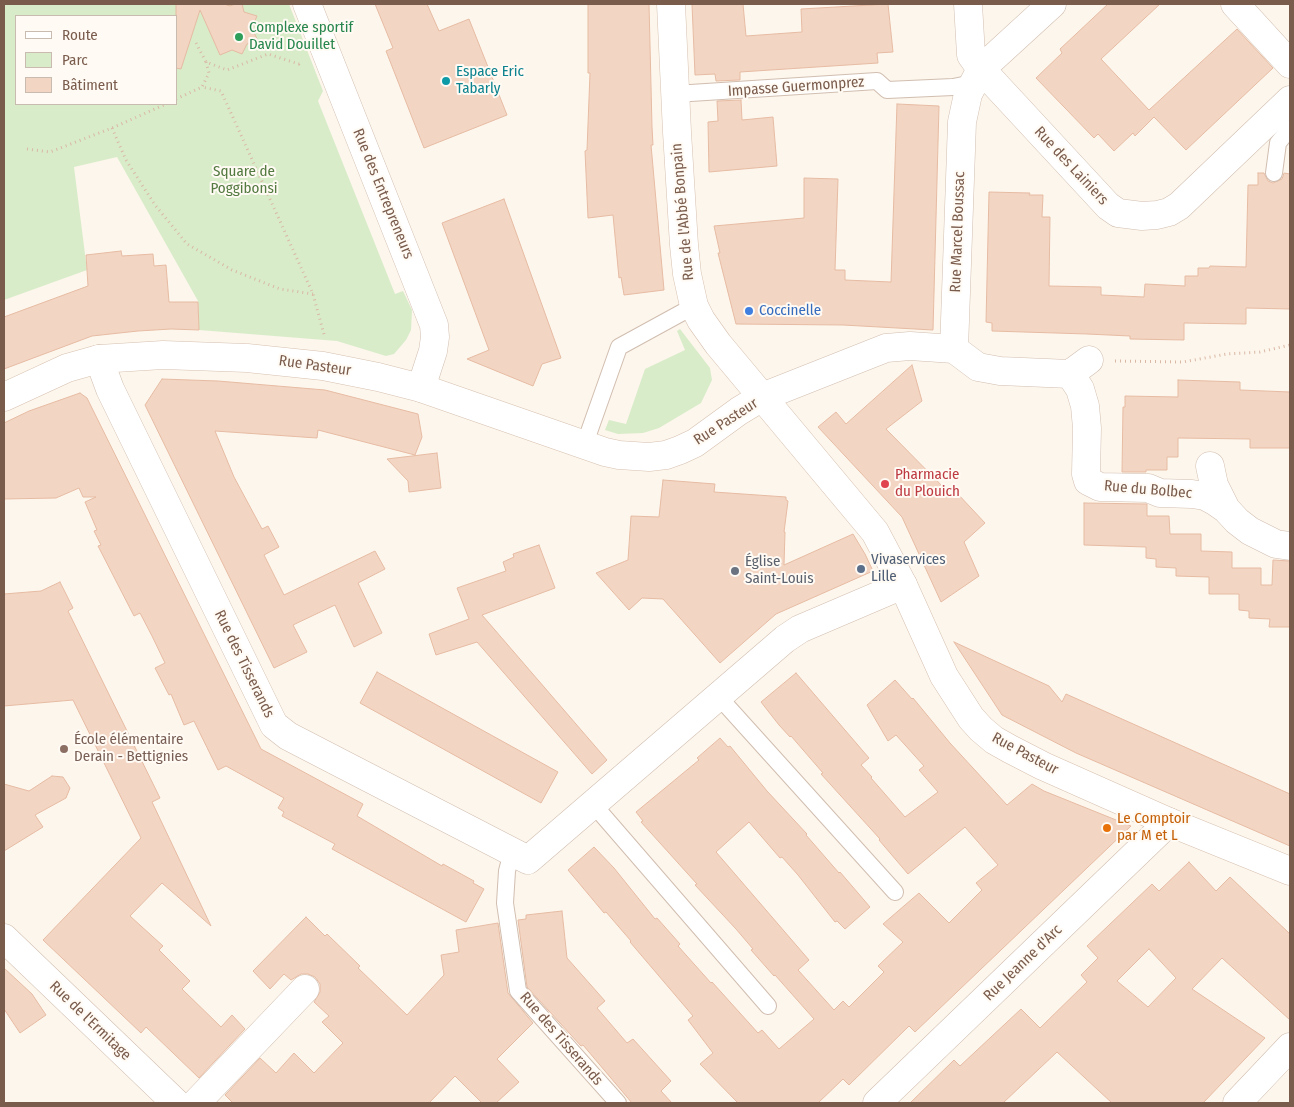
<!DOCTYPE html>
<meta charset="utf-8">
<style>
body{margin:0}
#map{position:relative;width:1294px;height:1107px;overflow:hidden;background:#fdf6ec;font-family:"Fira Sans Condensed",sans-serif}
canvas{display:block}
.frame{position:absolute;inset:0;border:5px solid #7a5c4d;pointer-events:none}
.legend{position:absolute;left:15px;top:15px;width:162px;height:90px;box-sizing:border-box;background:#fffaf3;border:1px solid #cabbb1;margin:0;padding:6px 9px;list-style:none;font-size:15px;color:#7a5c4d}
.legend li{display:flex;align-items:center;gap:10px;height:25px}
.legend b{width:25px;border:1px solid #cabbb1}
</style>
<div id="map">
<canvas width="1294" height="1107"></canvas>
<div class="frame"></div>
<ul class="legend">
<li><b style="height:6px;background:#fff"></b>Route</li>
<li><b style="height:14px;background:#d8ecc9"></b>Parc</li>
<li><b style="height:14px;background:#f3d5c3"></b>Bâtiment</li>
</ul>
</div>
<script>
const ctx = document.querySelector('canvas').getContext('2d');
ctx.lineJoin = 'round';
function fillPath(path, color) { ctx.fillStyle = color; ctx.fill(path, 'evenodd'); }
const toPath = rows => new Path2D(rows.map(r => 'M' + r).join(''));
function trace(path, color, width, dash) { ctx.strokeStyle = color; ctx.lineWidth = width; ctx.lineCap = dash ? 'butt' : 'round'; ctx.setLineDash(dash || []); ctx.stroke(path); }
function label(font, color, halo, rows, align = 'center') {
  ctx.font = font + ' "Fira Sans Condensed",sans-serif'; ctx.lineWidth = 4; ctx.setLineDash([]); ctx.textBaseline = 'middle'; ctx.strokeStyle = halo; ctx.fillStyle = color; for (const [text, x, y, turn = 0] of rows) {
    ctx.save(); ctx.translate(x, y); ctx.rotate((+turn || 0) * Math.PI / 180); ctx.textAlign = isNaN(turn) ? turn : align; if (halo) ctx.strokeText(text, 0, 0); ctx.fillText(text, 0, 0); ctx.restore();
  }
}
const green = toPath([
 [4,4,289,4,323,91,318,101,395,294,403,291,412,310,411,330,406,340,394,354,386,356,337,341,199,330,198,301,117,157,74,167,87,270,4,300],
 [16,16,176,16,176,104,16,104],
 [680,329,710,368,712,380,701,403,659,428,643,433,618,434,605,430,609,420,626,424,645,369,685,350,677,331]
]);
const building = toPath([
 [176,4,224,4,230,6,235,4,242,4,244,12,257,16,252,28,257,39,247,44,242,54,232,50,220,55,200,10,181,69,176,68,176,4],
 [375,4,427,4,439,31,469,19,507,115,424,148,386,51,393,48,375,4],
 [588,4,649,4,652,127,653,145,651,145,664,290,624,295,621,277,619,278,613,215,588,218,585,151,587,150,590,73,588,73,588,4],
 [692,4,743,4,746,36,802,32,801,9,888,4,893,52,877,53,878,63,740,72,740,80,716,81,715,74,695,75,692,4],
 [1108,4,1160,4,1101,59,1149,110,1237,29,1273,68,1186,150,1154,117,1135,136,1133,133,1114,151,1098,134,1094,138,1036,78,1062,53,1060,49,1108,4],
 [741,100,742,120,773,117,777,166,709,172,708,122,718,121,717,101,741,100],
 [897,104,939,106,933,330,843,325,736,324,718,253,720,253,714,226,804,218,804,178,838,179,835,270,845,270,845,280,891,282,897,104],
 [1258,173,1264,173,1268,181,1273,183,1282,179,1284,173,1290,174,1290,309,1246,308,1246,324,1184,323,1184,340,1130,339,1130,336,1087,334,992,331,992,323,986,322,989,192,1030,193,1029,195,1043,195,1042,217,1050,217,1049,286,1101,287,1101,295,1144,297,1145,284,1185,286,1185,276,1198,276,1198,268,1209,268,1210,266,1246,267,1248,185,1258,185,1258,173],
 [504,199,561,358,542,364,533,386,467,359,489,350,442,223,504,199],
 [121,251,122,256,153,254,154,266,166,265,169,302,198,302,199,330,171,329,138,331,92,336,4,369,4,317,88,286,86,255,121,251],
 [912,365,922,401,886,429,953,497,957,493,985,523,964,542,979,576,941,602,902,517,818,427,836,412,846,424,912,365],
 [162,379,218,381,325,390,418,414,422,437,415,455,318,430,317,438,215,431,234,477,262,529,268,526,279,547,264,555,284,595,375,551,385,569,358,583,382,633,354,647,335,605,293,625,307,652,274,668,145,405,162,379],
 [1178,380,1240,382,1240,390,1290,392,1290,448,1250,448,1250,439,1178,438,1178,457,1167,457,1167,470,1146,470,1146,472,1122,472,1123,407,1125,407,1125,396,1178,397,1178,380],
 [80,393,87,398,261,749,363,804,357,816,442,866,443,864,474,881,473,883,484,889,466,922,332,849,335,844,282,816,284,812,278,808,284,798,226,766,218,770,194,721,184,725,171,694,169,695,155,668,165,663,152,636,140,613,134,616,98,546,101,545,94,531,97,530,85,502,96,497,83,497,79,488,56,498,4,499,4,423,29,411,80,393],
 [437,453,441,488,409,492,408,481,387,459,437,453],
 [663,480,715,484,714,492,786,497,786,500,788,501,784,532,785,532,784,565,853,534,865,554,873,571,776,614,720,663,663,599,642,598,629,610,596,573,628,560,631,516,659,517,663,480],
 [1084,503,1147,504,1147,516,1169,516,1170,534,1201,534,1201,551,1232,552,1232,568,1261,568,1261,585,1272,585,1273,560,1290,561,1290,627,1269,627,1270,619,1249,618,1249,611,1239,610,1239,594,1209,594,1209,577,1176,576,1176,568,1156,567,1156,559,1146,558,1146,547,1084,545,1084,503],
 [539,545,555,588,482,615,607,760,592,774,477,642,436,655,429,634,469,619,457,588,506,571,503,562,514,557,513,554,539,545],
 [60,582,73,608,68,611,160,798,152,802,211,926,162,883,130,916,163,946,159,950,190,981,182,989,221,1027,232,1015,245,1029,199,1078,146,1027,141,1033,43,940,141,838,73,700,4,706,4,594,41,591,60,582],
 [954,642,1049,686,1062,702,1066,694,1290,794,1290,846,1076,753,1002,715,954,642],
 [377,672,558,772,541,803,360,703,377,672],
 [796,673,869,758,861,765,872,777,871,778,905,817,938,792,919,770,924,766,896,735,888,741,867,705,895,680,912,699,913,698,950,743,1007,805,1032,784,1044,791,1131,826,915,1032,909,1026,849,1085,843,1079,818,1103,738,1103,700,1064,713,1053,688,1020,693,1016,630,942,631,941,606,912,604,913,568,870,594,847,614,868,655,919,657,918,680,944,678,946,711,983,712,982,758,1033,762,1030,779,1049,814,1019,775,975,774,976,751,950,753,949,736,929,695,885,697,884,641,822,643,821,636,812,699,760,697,758,720,738,728,747,730,746,767,791,807,834,806,835,839,873,840,872,870,907,845,929,837,921,835,922,798,875,782,857,780,858,749,822,716,852,809,960,798,970,834,1010,843,1001,849,1007,884,972,878,966,903,942,883,924,919,893,949,923,982,890,976,883,998,865,965,827,908,874,879,840,880,839,821,774,823,773,791,736,790,737,779,725,761,702,796,673],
 [52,776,63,777,70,788,66,798,35,815,43,827,4,851,4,784,29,791,52,776],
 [1189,862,1216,891,1230,877,1290,934,1290,1020,1222,958,1192,989,1265,1038,1203,1103,1112,1103,1057,1052,1003,1103,910,1103,954,1060,960,1066,1021,1009,1040,1028,1087,982,1081,975,1098,958,1087,946,1152,884,1159,891,1189,862],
 [1149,949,1176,978,1148,1007,1117,981,1149,949],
 [562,911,567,958,605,1001,597,1008,627,1043,633,1039,671,1081,661,1091,672,1103,632,1103,583,1045,581,1046,527,987,518,920,526,919,526,915,562,911],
 [306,917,325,936,327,934,360,966,358,968,407,1015,444,975,441,955,459,952,456,930,498,923,508,993,533,1023,497,1059,519,1082,496,1103,482,1103,455,1076,429,1103,233,1103,225,1095,260,1058,276,1073,294,1053,314,1073,343,1043,322,1022,329,1016,314,1002,320,992,320,984,315,977,308,974,301,974,291,980,284,974,270,989,253,971,306,917],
 [4,968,32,994,46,1015,20,1033,4,1009,4,968]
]);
const path = toPath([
 [196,43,206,62,227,70,268,54,299,64,300,63],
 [206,62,209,73,202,87,221,91,313,294,325,338],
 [176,99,202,87],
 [112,128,126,160,155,205,187,244,232,270,280,289,313,294],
 [27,149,50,152,112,128,166,104],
 [1115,361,1183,362,1227,354,1260,352,1290,345]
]);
const lane = toPath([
 [675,94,877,81,887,90,953,87,973,83],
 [1274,173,1278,143,1290,128],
 [584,446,619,347,694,306],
 [718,696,895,892],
 [593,804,768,1006],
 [512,852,507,871,505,903,518,991,618,1103]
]);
const street = toPath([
 [307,4,434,325,435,337,433,351,421,388],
 [968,4,971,55,981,69,1108,206,1118,213,1142,216,1157,215,1169,212,1179,206,1290,100],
 [1235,4,1290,64],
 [954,349,962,122,968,94,981,69,1052,4],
 [954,349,978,367,1000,371,1070,374,1089,360],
 [99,359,110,389,274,725,288,736,528,860,785,639,800,629,903,585],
 [1070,374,1080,389,1085,406,1087,428,1086,474,1088,481,1100,487,1148,488,1160,493,1192,494,1205,496,1216,502,1226,509,1237,521,1250,531,1276,544,1290,546],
 [762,397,886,348,910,346,954,349],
 [1210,466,1214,485,1226,509],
 [4,938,176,1103],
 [196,1103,305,989],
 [877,1103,1169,822],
 [1237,1103,1290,1047]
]);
const secondary = toPath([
 [671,4,677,132,684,245,687,274,694,306,701,320,718,344,875,532,903,585,944,676,971,718,981,729,994,740,1010,749,1043,766,1169,822,1290,871],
 [4,397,67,368,99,359,163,355,247,358,323,366,378,377,421,388,605,452,619,455,649,457,666,455,680,450,695,443,739,411,762,397]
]);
const markers = [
 [239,37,5,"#2e9e5b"],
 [446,81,5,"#0f9aa8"],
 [749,311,5,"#3f7fe0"],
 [885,484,5,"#e0444e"],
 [861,569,5,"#5c6f8a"],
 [735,571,5,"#6b7280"],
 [64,749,5,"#8d6e63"],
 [1107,828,5,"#e8710a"]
];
const leisureNames = [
 ["Complexe sportif",249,28],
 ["David Douillet",249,45]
];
const cultureNames = [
 ["Espace Eric",456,72],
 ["Tabarly",456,89]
];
const streetNames = [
 ["Impasse Guermonprez",796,87,-4],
 ["Rue des Lainiers",1071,166,47],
 ["Rue des Entrepreneurs",383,194,68],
 ["Rue de l'Abbé Bonpain",683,212,-95],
 ["Rue Marcel Boussac",958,232,-88],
 ["Rue Pasteur",315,366,8],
 ["Rue Pasteur",726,422,-33],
 ["Rue du Bolbec",1148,490,5],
 ["Rue des Tisserands",244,664,64],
 ["Rue Pasteur",1025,754,28],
 ["Rue Jeanne d'Arc",1023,963,-44],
 ["Rue de l'Ermitage",90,1021,44],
 ["Rue des Tisserands",561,1039,49]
];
const parkNames = [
 ["Square de",244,172],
 ["Poggibonsi",244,189]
];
const shopNames = [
 ["Coccinelle",759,311]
];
const healthNames = [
 ["Pharmacie",895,475],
 ["du Plouich",895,492]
];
const serviceNames = [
 ["Vivaservices",871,560],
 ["Lille",871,577]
];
const worshipNames = [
 ["Église",745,562],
 ["Saint-Louis",745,579]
];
const educationNames = [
 ["École élémentaire",74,740],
 ["Derain - Bettignies",74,757]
];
const foodNames = [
 ["Le Comptoir",1117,819],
 ["par M et L",1117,836]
];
fillPath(green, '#d8ecc9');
fillPath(building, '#f3d5c3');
trace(building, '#e6bba3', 1);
trace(lane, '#d1beb0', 18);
trace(street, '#d1beb0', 29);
trace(secondary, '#d6c0b0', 29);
trace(path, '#d9b8a5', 3, [1, 4]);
trace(lane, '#fff', 16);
trace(street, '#fff', 28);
trace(secondary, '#fff', 28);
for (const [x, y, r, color] of markers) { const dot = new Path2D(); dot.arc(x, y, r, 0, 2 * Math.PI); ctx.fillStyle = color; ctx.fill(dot); trace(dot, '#fffaf3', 2); }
label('15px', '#27864d', '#fffaf3', leisureNames, 'left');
label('15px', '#0d838f', '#fffaf3', cultureNames, 'left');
label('15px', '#7a5c4d', '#fffaf3', streetNames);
label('15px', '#537a41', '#fffaf3', parkNames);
label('15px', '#366cbe', '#fffaf3', shopNames, 'left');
label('15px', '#be3a42', '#fffaf3', healthNames, 'left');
label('15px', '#4e5e75', '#fffaf3', serviceNames, 'left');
label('15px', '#5b616d', '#fffaf3', worshipNames, 'left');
label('15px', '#785e54', '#fffaf3', educationNames, 'left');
label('15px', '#c56008', '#fffaf3', foodNames, 'left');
</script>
